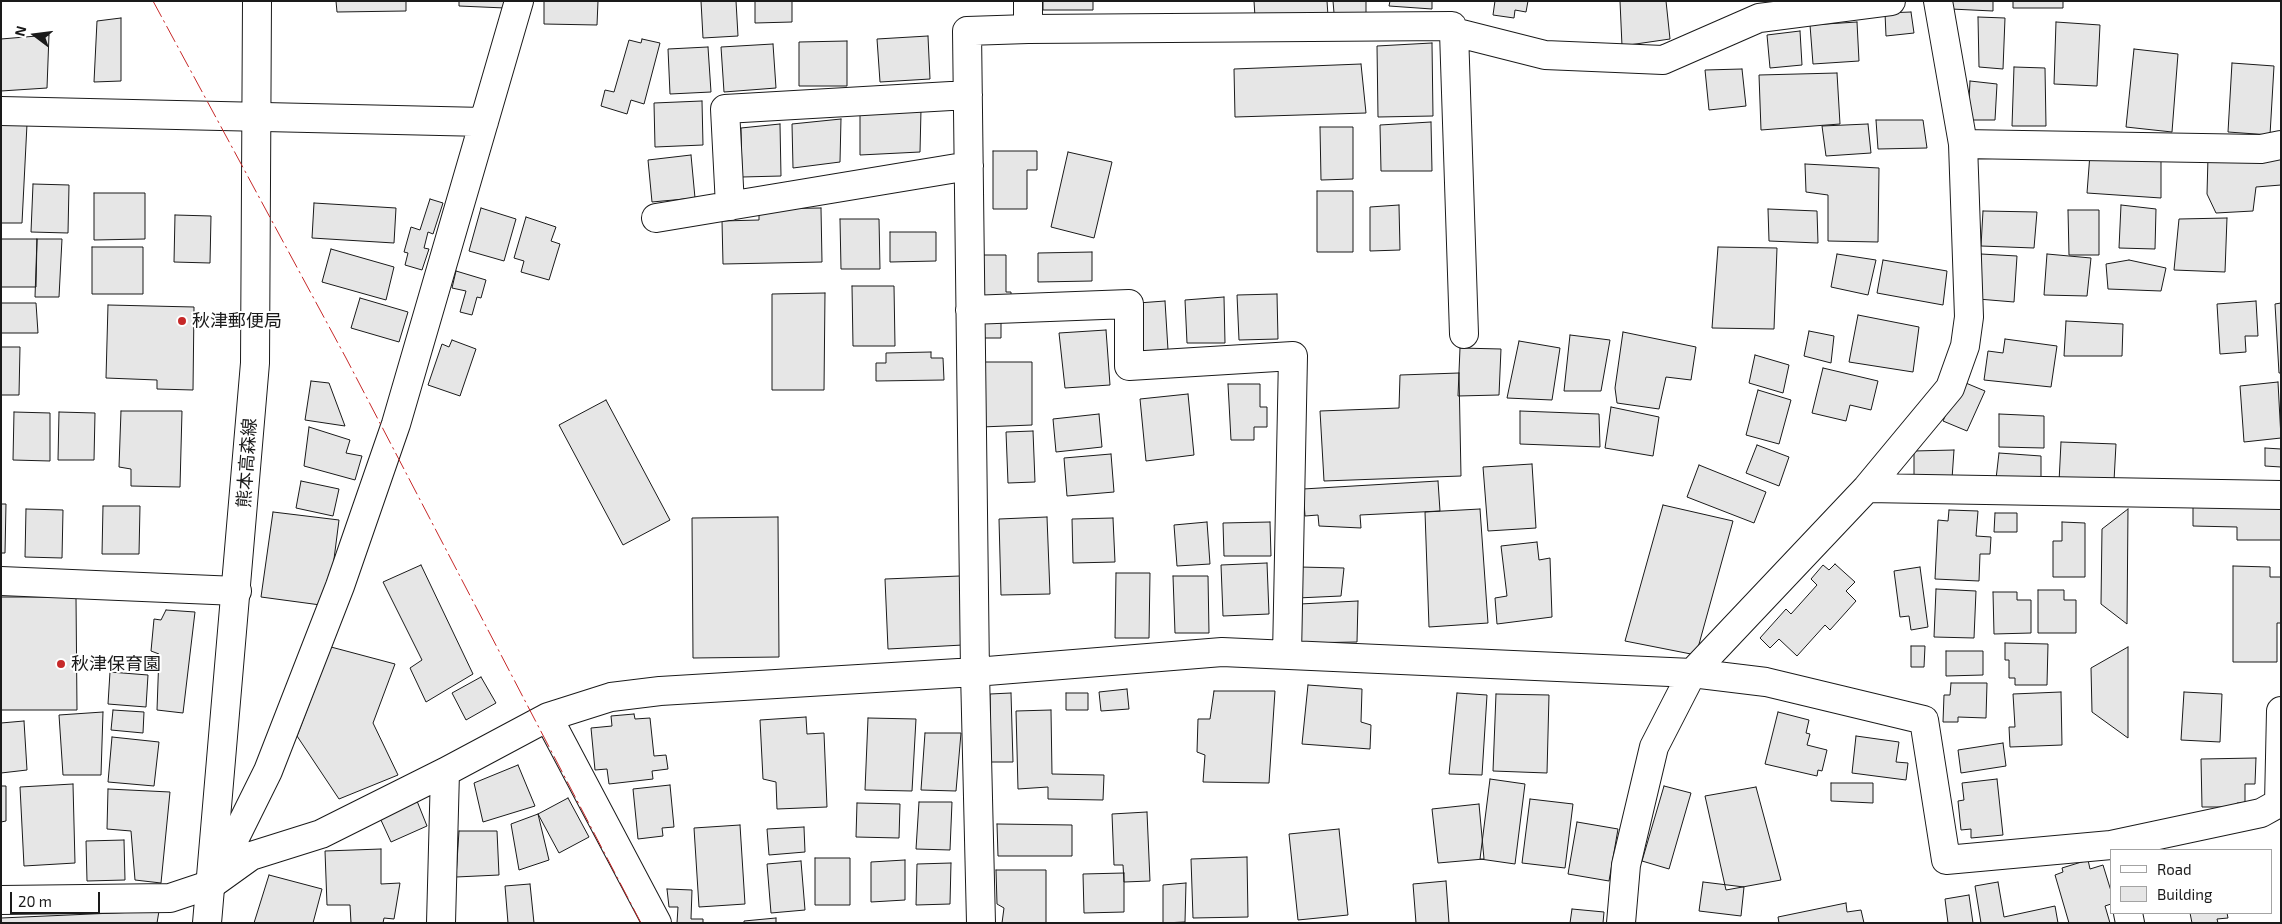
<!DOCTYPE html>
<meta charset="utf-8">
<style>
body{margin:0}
#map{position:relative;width:2282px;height:924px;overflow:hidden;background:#fff;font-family:"Exo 2",sans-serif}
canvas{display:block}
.frame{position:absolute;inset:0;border:2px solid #1a1a1a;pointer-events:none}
.legend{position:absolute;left:2110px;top:849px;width:162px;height:65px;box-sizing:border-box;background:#fff;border:1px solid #a3a3a3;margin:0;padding:6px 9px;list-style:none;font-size:15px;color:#1a1a1a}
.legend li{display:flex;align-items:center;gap:10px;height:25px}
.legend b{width:25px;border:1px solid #a3a3a3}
.north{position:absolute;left:10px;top:10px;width:50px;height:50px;-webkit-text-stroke:4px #fff;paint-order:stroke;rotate:285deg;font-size:14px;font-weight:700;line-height:20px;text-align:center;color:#1a1a1a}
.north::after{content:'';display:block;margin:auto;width:18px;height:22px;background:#1a1a1a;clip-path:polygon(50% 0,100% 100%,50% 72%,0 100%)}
.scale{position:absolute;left:10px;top:892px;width:90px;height:22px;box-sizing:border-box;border:2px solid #1a1a1a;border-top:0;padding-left:6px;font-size:15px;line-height:18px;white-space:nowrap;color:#1a1a1a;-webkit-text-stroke:4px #fff;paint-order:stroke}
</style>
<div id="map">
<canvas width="2282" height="924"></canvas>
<div class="frame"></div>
<ul class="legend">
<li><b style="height:6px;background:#fff"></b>Road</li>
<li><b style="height:14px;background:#e6e6e6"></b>Building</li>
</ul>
<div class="north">N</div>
<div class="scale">20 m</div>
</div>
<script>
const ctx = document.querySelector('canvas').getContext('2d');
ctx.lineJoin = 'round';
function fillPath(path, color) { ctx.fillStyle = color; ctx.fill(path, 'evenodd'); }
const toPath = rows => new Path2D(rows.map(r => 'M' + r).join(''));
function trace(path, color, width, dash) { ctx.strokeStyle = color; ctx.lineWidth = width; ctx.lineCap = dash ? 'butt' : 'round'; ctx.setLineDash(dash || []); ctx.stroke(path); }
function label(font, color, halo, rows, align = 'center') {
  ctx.font = font + ' "Exo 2","Noto Sans JP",sans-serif'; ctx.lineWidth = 4; ctx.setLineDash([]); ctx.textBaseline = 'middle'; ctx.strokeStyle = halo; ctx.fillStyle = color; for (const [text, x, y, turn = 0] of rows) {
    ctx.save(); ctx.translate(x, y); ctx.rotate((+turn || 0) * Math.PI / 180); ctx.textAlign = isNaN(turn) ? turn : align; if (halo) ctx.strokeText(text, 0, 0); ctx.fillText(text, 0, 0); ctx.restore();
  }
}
const building = toPath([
 [336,1,406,1,406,11,337,12,336,1],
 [459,1,506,1,505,8,459,6,459,1],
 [544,1,598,1,597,25,544,24,544,1],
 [701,1,736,1,738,36,703,38,701,1],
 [755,1,792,1,792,22,755,23,755,1],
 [1043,1,1093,1,1093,10,1043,10,1043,1],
 [1254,1,1327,1,1328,16,1255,17,1254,1],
 [1333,1,1366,1,1366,14,1334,13,1333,1],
 [1390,1,1432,1,1432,9,1389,6,1390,1],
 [1495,1,1528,1,1526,12,1515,10,1514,18,1493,15,1495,1],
 [1620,1,1666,1,1670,39,1622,46,1620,1],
 [1951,1,1993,1,1993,11,1951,9,1951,1],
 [2013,1,2063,1,2063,8,2013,8,2013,1],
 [1911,12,1914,33,1886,36,1885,13,1911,12],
 [1978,17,2005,18,2003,69,1979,67,1978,17],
 [121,18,121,81,94,82,97,21,121,18],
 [1857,22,1859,61,1813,64,1810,25,1857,22],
 [2056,22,2100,25,2097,86,2054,84,2056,22],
 [1800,31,1802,65,1770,68,1767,35,1800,31],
 [49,35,47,88,1,91,1,39,49,35],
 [928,36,930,79,880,82,877,39,928,36],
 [642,39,660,43,644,104,631,100,627,114,601,106,605,90,614,92,629,40,641,43,642,39],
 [847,41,847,86,799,86,799,42,847,41],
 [1432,43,1433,116,1378,117,1377,46,1432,43],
 [773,44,776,88,724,92,721,47,773,44],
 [708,47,711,92,670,94,668,49,708,47],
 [2134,49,2178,54,2172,132,2126,127,2134,49],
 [2232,63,2274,66,2270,135,2228,132,2232,63],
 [1361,64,1366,113,1235,117,1234,69,1361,64],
 [2014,67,2045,68,2046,126,2012,126,2014,67],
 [1742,69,1746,106,1709,110,1705,70,1742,69],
 [1837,73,1840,124,1761,130,1759,75,1837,73],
 [1970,81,1997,84,1995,120,1968,120,1970,81],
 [702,101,703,145,655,147,654,103,702,101],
 [921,110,920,152,860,155,860,112,921,110],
 [841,119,840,162,793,168,792,124,841,119],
 [1876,120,1923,120,1927,148,1878,149,1876,120],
 [1431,122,1432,171,1381,171,1380,125,1431,122],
 [1,123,27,124,22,223,1,223,1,123],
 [780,124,781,176,742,177,741,128,780,124],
 [1868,124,1871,153,1826,156,1822,126,1868,124],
 [1320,127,1353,127,1353,179,1321,180,1320,127],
 [993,151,1037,151,1037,170,1027,170,1027,209,993,209,993,151],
 [1068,152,1112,162,1094,238,1051,227,1068,152],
 [2090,154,2161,159,2161,198,2087,193,2090,154],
 [2281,154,2281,185,2256,187,2253,211,2216,213,2207,194,2208,157,2281,154],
 [691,155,695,198,652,202,648,160,691,155],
 [1805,164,1879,168,1878,242,1828,241,1828,195,1806,192,1805,164],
 [33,184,69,185,68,233,31,232,33,184],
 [1317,191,1353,191,1353,252,1317,252,1317,191],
 [94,193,145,193,145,239,94,240,94,193],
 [430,199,443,203,433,234,428,232,424,248,429,249,422,270,405,265,408,253,404,252,411,227,420,230,430,199],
 [314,203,396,208,394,243,312,238,314,203],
 [1399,205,1400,250,1370,251,1370,207,1399,205],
 [2121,205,2156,209,2155,249,2119,248,2121,205],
 [481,208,516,219,504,261,469,251,481,208],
 [821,208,822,262,723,264,722,221,759,220,759,209,821,208],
 [1768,209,1817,211,1818,243,1769,241,1768,209],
 [2068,210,2099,210,2099,255,2069,255,2068,210],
 [1983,211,2037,212,2034,248,1981,246,1983,211],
 [175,215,211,216,210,263,174,262,175,215],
 [526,217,556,227,551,241,560,244,549,280,521,272,524,261,514,258,526,217],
 [2227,218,2225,272,2174,270,2179,219,2227,218],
 [840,219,879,219,880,269,841,269,840,219],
 [890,232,936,232,936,261,890,262,890,232],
 [1,239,37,239,36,287,1,287,1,239],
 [37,239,62,239,59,297,35,297,37,239],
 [92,247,143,247,143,294,92,294,92,247],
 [1718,247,1777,248,1774,329,1712,328,1718,247],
 [331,249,394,267,386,300,322,282,331,249],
 [1092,252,1092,281,1038,282,1038,253,1092,252],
 [1837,254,1876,260,1868,295,1831,287,1837,254],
 [1981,254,2017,256,2014,302,1978,299,1981,254],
 [2047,254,2091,258,2087,296,2044,295,2047,254],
 [979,255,1006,255,1006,292,1011,292,1011,301,979,302,979,255],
 [1883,260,1947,271,1943,305,1877,293,1883,260],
 [2129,260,2166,268,2161,291,2108,289,2106,264,2129,260],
 [456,271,486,280,481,298,477,297,472,315,460,312,466,291,452,288,456,271],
 [852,286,894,286,895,346,853,346,852,286],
 [825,293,824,390,772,390,772,294,825,293],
 [1277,294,1278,339,1239,340,1237,295,1277,294],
 [1224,297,1225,343,1187,343,1185,300,1224,297],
 [360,298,408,312,399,342,351,328,360,298],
 [1165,301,1168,350,1140,352,1138,303,1165,301],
 [2256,301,2258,336,2245,336,2246,352,2220,354,2217,304,2256,301],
 [1,303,36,303,38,333,1,333,1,303],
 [2281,303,2281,373,2279,373,2275,304,2281,303],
 [108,305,194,307,193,390,157,389,157,380,106,378,108,305],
 [1858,315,1919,327,1913,372,1849,362,1858,315],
 [978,319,1001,320,1001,338,978,338,978,319],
 [2066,321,2123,324,2122,356,2064,356,2066,321],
 [1106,330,1110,385,1065,388,1059,333,1106,330],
 [1809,331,1834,336,1831,363,1804,356,1809,331],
 [1623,332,1696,347,1691,380,1666,377,1659,409,1617,403,1615,388,1623,332],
 [1570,335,1610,340,1601,391,1564,391,1570,335],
 [2005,339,2057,346,2051,387,1984,380,1988,351,2003,353,2005,339],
 [452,340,476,349,460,396,428,385,442,344,449,347,452,340],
 [1519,341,1560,348,1552,400,1507,398,1519,341],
 [1,347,20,347,19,395,1,395,1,347],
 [1460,348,1501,349,1499,395,1458,396,1460,348],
 [931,352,931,358,943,358,944,380,876,381,876,363,886,363,886,353,931,352],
 [1755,355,1789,365,1783,393,1749,383,1755,355],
 [980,362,1032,362,1032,425,981,427,980,362],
 [1823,368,1878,381,1871,410,1850,405,1846,421,1812,413,1823,368],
 [1459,373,1461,476,1324,481,1320,411,1399,408,1400,375,1459,373],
 [311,381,329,383,345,426,305,420,311,381],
 [1961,381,1985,391,1967,431,1943,421,1961,381],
 [2278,382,2281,438,2244,442,2240,386,2278,382],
 [1228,384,1260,384,1260,407,1267,407,1267,427,1254,427,1254,440,1231,440,1228,384],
 [1758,390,1791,400,1779,444,1746,435,1758,390],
 [1188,394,1194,455,1146,461,1140,399,1188,394],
 [606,400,670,520,623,545,559,425,606,400],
 [1611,407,1659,417,1653,456,1605,448,1611,407],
 [121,411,182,411,180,487,131,486,131,469,119,467,121,411],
 [1520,411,1599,414,1600,447,1520,444,1520,411],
 [14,412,50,413,50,461,13,460,14,412],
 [59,412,95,413,94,460,58,460,59,412],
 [1099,414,1102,447,1056,452,1053,419,1099,414],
 [1999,414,2044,416,2044,448,1999,447,1999,414],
 [309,427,350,440,346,453,362,456,355,480,304,466,309,427],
 [1033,431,1035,482,1008,483,1006,432,1033,431],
 [2061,442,2116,444,2114,481,2059,482,2061,442],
 [1757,445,1789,457,1779,486,1746,473,1757,445],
 [2265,448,2281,449,2281,467,2265,466,2265,448],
 [1954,450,1952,479,1914,480,1914,451,1954,450],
 [1999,453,2041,456,2041,480,1996,479,1999,453],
 [1111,454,1114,492,1067,496,1064,458,1111,454],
 [1532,464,1536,528,1488,531,1483,467,1532,464],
 [1699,465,1766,492,1754,523,1687,497,1699,465],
 [301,481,339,489,333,516,296,508,301,481],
 [1438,481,1440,511,1360,515,1361,528,1319,526,1318,515,1305,516,1303,489,1438,481],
 [1,504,6,504,5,553,1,553,1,504],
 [1663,505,1733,521,1696,655,1625,641,1663,505],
 [103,506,140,506,139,554,102,554,103,506],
 [2193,507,2281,508,2281,540,2237,540,2237,527,2193,526,2193,507],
 [26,509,63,510,62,558,25,557,26,509],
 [1480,509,1488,623,1429,627,1425,512,1480,509],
 [2128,509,2127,624,2101,604,2102,529,2128,509],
 [1949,510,1978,511,1976,536,1991,537,1990,554,1980,554,1979,581,1935,579,1938,520,1948,521,1949,510],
 [273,512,339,520,328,606,261,597,273,512],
 [1995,513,2017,513,2017,532,1994,532,1995,513],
 [778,517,779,657,693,658,692,518,778,517],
 [1047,517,1050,594,1001,595,999,519,1047,517],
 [1113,518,1115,562,1073,563,1072,519,1113,518],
 [1207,522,1210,564,1177,566,1174,525,1207,522],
 [1270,522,1271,556,1224,556,1223,523,1270,522],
 [2062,522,2085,523,2085,577,2053,577,2053,541,2062,541,2062,522],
 [1537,542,1539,560,1550,558,1552,617,1497,624,1495,598,1507,596,1501,546,1537,542],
 [1267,563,1269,614,1223,616,1221,565,1267,563],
 [1835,564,1855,582,1846,591,1856,601,1830,630,1825,625,1797,656,1779,639,1770,648,1760,638,1786,609,1791,614,1817,585,1811,579,1823,565,1829,570,1835,564],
 [421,565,473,674,426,702,410,668,422,660,383,582,421,565],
 [2233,566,2270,567,2270,577,2281,577,2281,623,2277,623,2277,662,2233,662,2233,566],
 [1299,567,1344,568,1341,596,1297,598,1299,567],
 [1920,567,1928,627,1911,630,1909,616,1900,617,1894,571,1920,567],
 [1116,573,1150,573,1149,638,1115,638,1116,573],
 [960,576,963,645,888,649,885,579,960,576],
 [1173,576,1208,576,1209,633,1175,633,1173,576],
 [1936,589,1976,591,1974,638,1934,637,1936,589],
 [2038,590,2064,590,2064,600,2076,600,2076,633,2038,633,2038,590],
 [1993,592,2017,592,2017,600,2031,600,2031,633,1994,634,1993,592],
 [1,597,76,597,77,710,1,710,1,597],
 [1358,601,1357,642,1300,643,1300,604,1358,601],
 [166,610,195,612,183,713,157,710,159,654,151,651,154,619,161,620,166,610],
 [2005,643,2048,644,2047,685,2015,685,2015,678,2009,678,2009,660,2005,660,2005,643],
 [1911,646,1925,646,1924,667,1911,667,1911,646],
 [331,647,395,664,373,723,398,775,339,799,297,736,331,647],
 [2128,647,2128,738,2092,712,2091,668,2128,647],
 [1946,651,1983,651,1983,675,1946,676,1946,651],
 [110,672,148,675,146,707,108,704,110,672],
 [481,677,496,703,466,720,452,693,481,677],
 [1951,683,1987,683,1986,718,1958,717,1958,722,1943,722,1944,695,1950,695,1951,683],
 [1308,685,1362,689,1361,722,1371,725,1370,749,1302,744,1308,685],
 [1127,689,1129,709,1101,711,1099,692,1127,689],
 [1214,691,1275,691,1269,783,1203,782,1205,755,1197,752,1198,719,1210,719,1214,691],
 [2061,692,2062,745,2010,747,2009,727,2015,727,2013,694,2061,692],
 [2184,692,2222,694,2220,742,2181,740,2184,692],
 [1011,693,1013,762,991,762,990,694,1011,693],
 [1066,693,1088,693,1088,710,1066,710,1066,693],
 [1457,693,1487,695,1482,775,1449,774,1457,693],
 [1496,694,1549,695,1547,773,1493,771,1496,694],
 [113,710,144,712,143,733,111,730,113,710],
 [1051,710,1052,774,1104,775,1103,800,1048,799,1048,787,1018,789,1016,711,1051,710],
 [103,712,101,775,63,775,59,715,103,712],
 [1778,712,1809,720,1806,733,1810,734,1807,745,1827,750,1822,771,1818,770,1817,776,1765,764,1778,712],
 [634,714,635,719,650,718,654,756,666,755,668,769,652,771,653,779,609,784,607,769,595,770,591,728,612,726,611,716,634,714],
 [806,717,807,734,824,733,827,807,777,809,776,782,763,779,760,720,806,717],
 [868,718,916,719,912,791,865,790,868,718],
 [24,721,27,770,1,773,1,723,24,721],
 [925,733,961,733,956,791,921,790,925,733],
 [1856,736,1899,742,1896,762,1908,763,1906,780,1852,773,1856,736],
 [112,737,159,742,154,786,108,782,112,737],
 [2003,743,2006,766,1961,773,1958,750,2003,743],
 [2256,758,2255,784,2245,784,2245,803,2237,803,2237,807,2202,807,2201,759,2256,758],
 [518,765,535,806,483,822,474,783,518,765],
 [1490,779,1525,784,1515,864,1480,859,1490,779],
 [1997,779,2003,835,1971,838,1971,829,1961,830,1958,801,1964,800,1962,783,1997,779],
 [1831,783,1873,783,1873,803,1831,801,1831,783],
 [73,784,75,863,24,866,20,787,73,784],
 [670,785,674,827,662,828,663,836,638,839,633,789,670,785],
 [1,786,6,786,6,821,1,822,1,786],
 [1664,786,1691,793,1669,869,1642,861,1664,786],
 [1756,787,1781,880,1726,890,1705,796,1756,787],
 [108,789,170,792,161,883,135,880,131,831,107,829,108,789],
 [568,798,589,837,559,853,538,814,568,798],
 [1530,799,1573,804,1565,868,1522,863,1530,799],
 [417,801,427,826,391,842,380,818,417,801],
 [919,802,952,802,950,850,916,849,919,802],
 [857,803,900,804,899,838,856,837,857,803],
 [1479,804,1484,859,1438,863,1432,809,1479,804],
 [1147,812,1150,881,1124,882,1123,865,1114,865,1112,814,1147,812],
 [538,814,549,860,519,870,511,824,538,814],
 [1577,822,1618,829,1609,881,1568,874,1577,822],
 [997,824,1072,825,1072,856,998,856,997,824],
 [740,825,745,904,699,907,694,828,740,825],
 [804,827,805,852,769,855,767,829,804,827],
 [1339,829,1348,915,1298,920,1289,834,1339,829],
 [459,831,497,831,499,875,456,877,459,831],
 [124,840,125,880,87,881,86,841,124,840],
 [381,849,381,884,400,883,394,919,384,918,383,923,351,923,350,905,327,905,325,851,381,849],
 [1247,857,1248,917,1193,918,1191,859,1247,857],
 [815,858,850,858,850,905,815,905,815,858],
 [905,860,905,900,871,902,871,862,905,860],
 [2088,860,2090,869,2103,865,2111,891,2111,904,2105,906,2110,923,2069,923,2055,875,2063,872,2062,868,2088,860],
 [801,861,805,910,771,913,767,864,801,861],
 [951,863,950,904,916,905,917,864,951,863],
 [996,870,1046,870,1046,923,1002,923,1004,908,997,904,996,870],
 [1124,873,1124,912,1084,913,1083,874,1124,873],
 [269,875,322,889,313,923,254,923,269,875],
 [1446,881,1449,923,1416,923,1413,884,1446,881],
 [1703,882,1744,887,1741,916,1699,911,1703,882],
 [1998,882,2004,917,2055,906,2058,923,1981,923,1975,886,1998,882],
 [1186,883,1185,922,1163,923,1163,885,1186,883],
 [530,884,534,923,508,923,505,886,530,884],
 [667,889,692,890,691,919,703,919,703,923,677,923,678,907,669,907,667,889],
 [1969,895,1973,923,1948,923,1945,899,1969,895],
 [1846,903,1847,912,1861,910,1864,923,1779,923,1778,917,1846,903],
 [1572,909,1604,912,1603,923,1570,923,1572,909],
 [159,911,157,923,1,923,1,918,159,911],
 [2190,913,2227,913,2228,918,2217,919,2218,923,2192,923,2190,913],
 [776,918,776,923,744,923,744,921,776,918]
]);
const minor = toPath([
 [1028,1,1028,29],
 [1454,32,1464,334],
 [1,111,484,122],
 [1963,144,2261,149,2281,145],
 [730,206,725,109,968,95],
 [656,218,969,166],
 [970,310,1129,304,1129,366,1293,356,1287,655],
 [1867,488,2281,495],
 [1,581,237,591],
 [548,717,657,923],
 [214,880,268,771,340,586,396,424,519,1],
 [1,900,170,898,212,884,251,856,321,834,445,772,548,717,611,697,660,691,975,672,1222,652,1692,673,1766,682,1924,720,1946,860,2111,845,2261,813,2279,803,2281,711],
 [2128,913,2130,923],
 [441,923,445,772],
 [981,923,975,672,967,31,1028,29,1452,26,1454,32,1545,55,1663,60,1759,18,1891,1],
 [1621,923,1626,865,1654,747,1692,673,1867,488,1950,388,1965,346,1969,317,1963,144,1938,1]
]);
const primary = toPath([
 [207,923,255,363,257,1]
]);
const power = toPath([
 [153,1,346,358,641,923]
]);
const markers = [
 [182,321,5,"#c62828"],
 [61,664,5,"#c62828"]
];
const poiNames = [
 ["秋津郵便局",192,321],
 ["秋津保育園",71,664]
];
const streetNames = [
 ["熊本高森線",247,463,-86]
];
fillPath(building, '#e6e6e6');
trace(building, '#1a1a1a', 1);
trace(minor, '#1a1a1a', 30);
trace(primary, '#1a1a1a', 30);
trace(minor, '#fff', 28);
trace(primary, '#fff', 28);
trace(power, '#c62828', 1, [18, 4, 2.5, 4]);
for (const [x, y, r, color] of markers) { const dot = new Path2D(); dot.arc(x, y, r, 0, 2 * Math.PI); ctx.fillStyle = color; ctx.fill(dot); trace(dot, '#fff', 2); }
label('18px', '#1a1a1a', '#fff', poiNames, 'left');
label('18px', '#1a1a1a', '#fff', streetNames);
</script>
